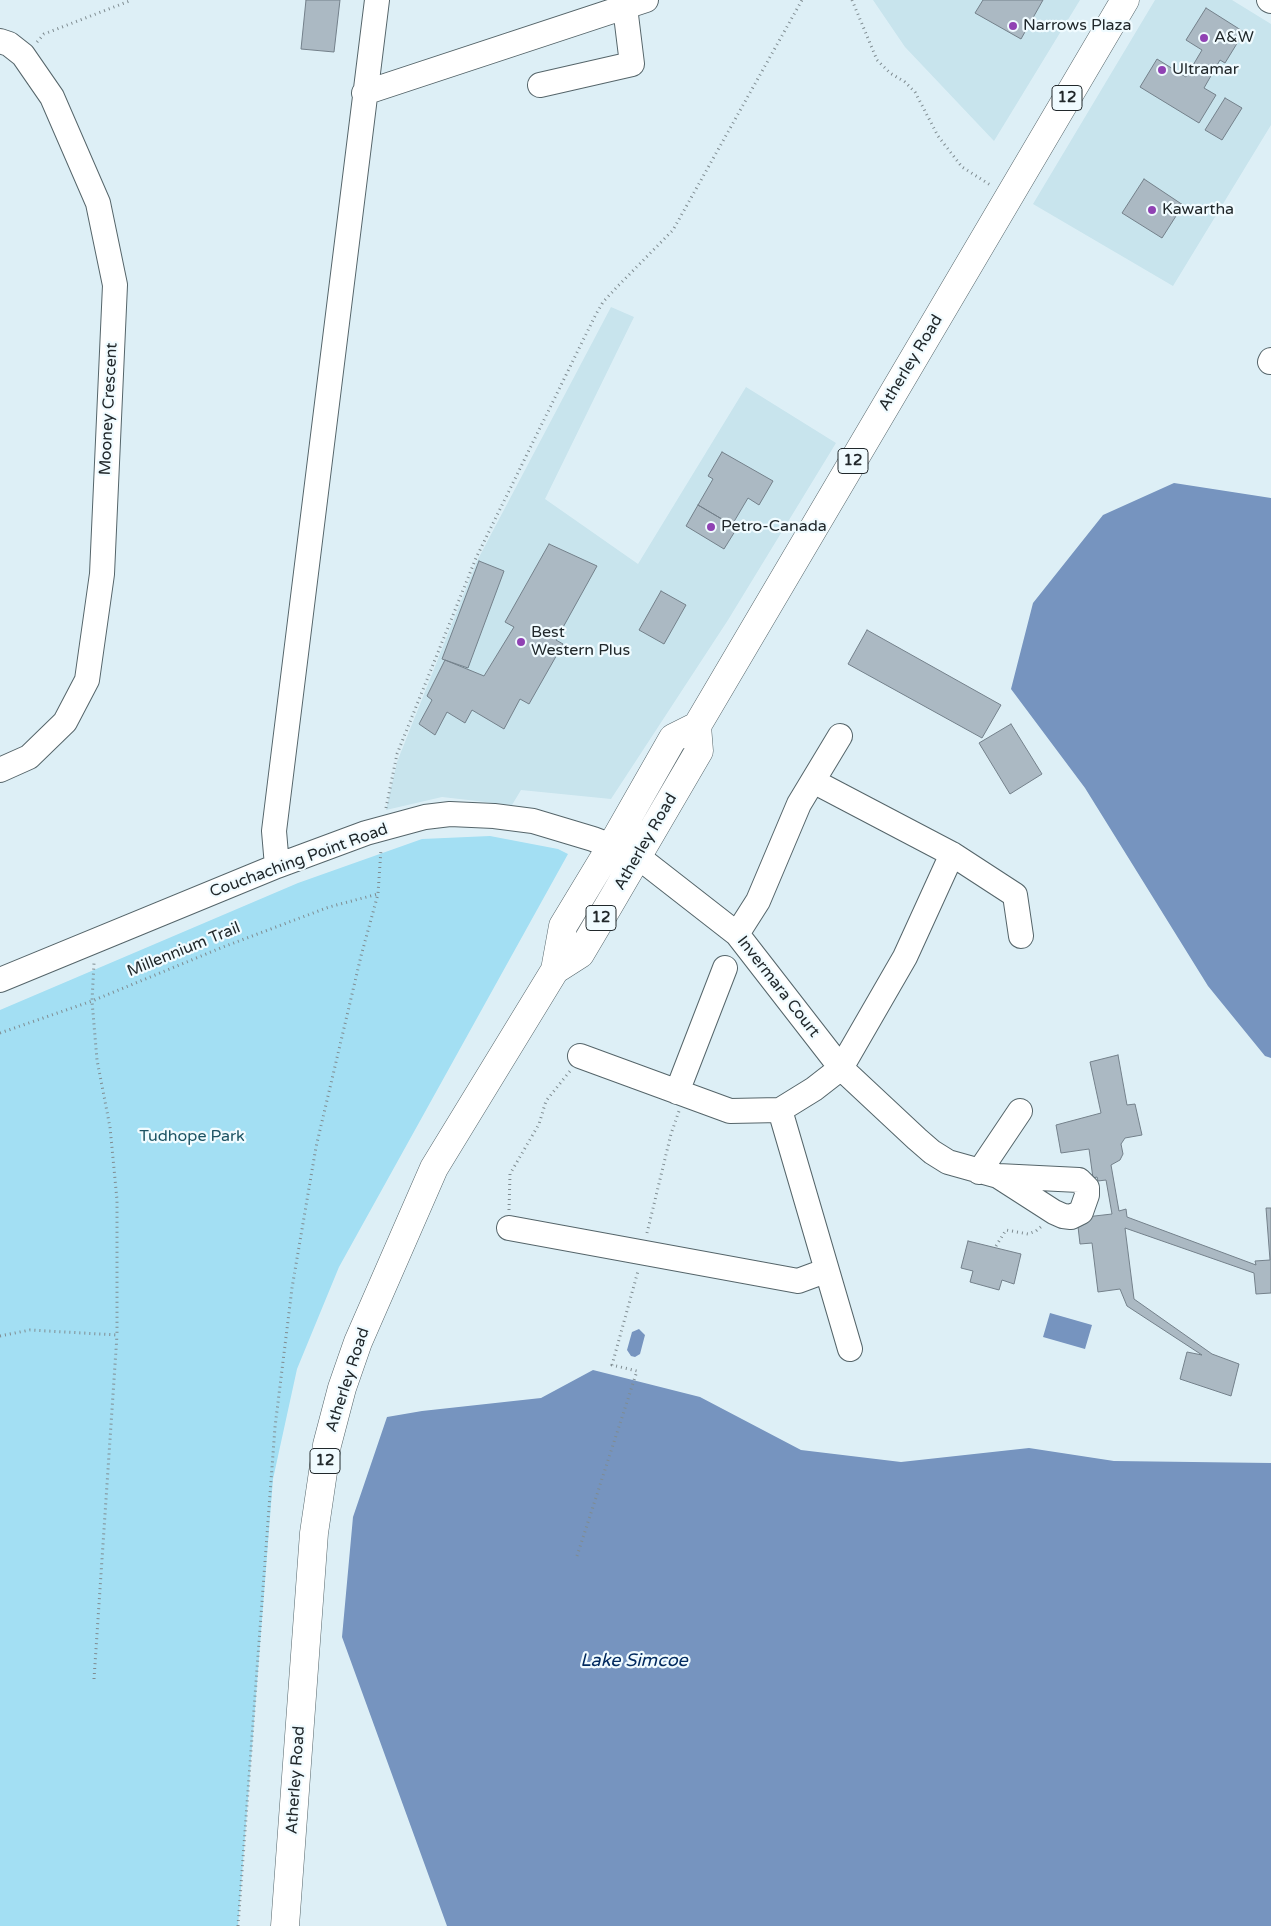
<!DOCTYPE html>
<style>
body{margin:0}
canvas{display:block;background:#ddeff6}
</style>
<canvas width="1271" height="1926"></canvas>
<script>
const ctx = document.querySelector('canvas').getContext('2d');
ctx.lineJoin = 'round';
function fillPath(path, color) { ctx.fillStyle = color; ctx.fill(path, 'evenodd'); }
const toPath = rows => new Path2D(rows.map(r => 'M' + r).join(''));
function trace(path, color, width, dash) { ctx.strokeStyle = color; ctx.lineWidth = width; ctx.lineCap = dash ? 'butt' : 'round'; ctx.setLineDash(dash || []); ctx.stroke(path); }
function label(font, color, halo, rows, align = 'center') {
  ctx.font = font + ' "Varela Round",sans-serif'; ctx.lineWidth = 4.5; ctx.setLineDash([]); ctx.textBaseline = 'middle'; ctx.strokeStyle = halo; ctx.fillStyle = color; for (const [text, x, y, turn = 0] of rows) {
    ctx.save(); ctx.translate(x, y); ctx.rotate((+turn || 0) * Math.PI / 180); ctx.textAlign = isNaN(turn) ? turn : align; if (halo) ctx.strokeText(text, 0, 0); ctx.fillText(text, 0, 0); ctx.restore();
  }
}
const built = toPath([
 [873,0,1080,0,994,141,905,47],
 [1155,0,1232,0,1271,24,1271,125,1173,286,1033,204],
 [611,307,634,317,545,499,638,564,746,387,836,443,728,620,611,799,521,790,512,805,442,797,386,810,397,762,477,561]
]);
const green = toPath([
 [490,836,558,849,568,854,339,1267,297,1369,273,1479,238,1926,0,1926,0,1010,298,883,422,839]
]);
const water = toPath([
 [1174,483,1271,498,1271,1058,1265,1056,1208,986,1085,788,1011,689,1033,603,1103,515],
 [1050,1313,1092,1325,1085,1349,1043,1337],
 [639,1329,645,1335,640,1354,635,1357,631,1356,627,1350,632,1332],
 [593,1370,700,1397,801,1450,901,1462,1029,1448,1114,1461,1271,1463,1271,1926,447,1926,342,1637,353,1517,387,1417,422,1411,541,1398]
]);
const building = toPath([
 [306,0,340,0,334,52,301,49,306,0],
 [983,0,1043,0,1021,39,975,13,983,0],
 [1206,8,1244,32,1225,63,1220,60,1204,88,1216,95,1199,123,1140,87,1157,59,1186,77,1202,50,1186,40,1206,8],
 [1225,98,1242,108,1222,140,1205,130,1225,98],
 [1144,179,1183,205,1162,238,1122,213,1144,179],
 [722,452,773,481,759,505,748,498,732,525,698,505,713,479,708,476,722,452],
 [698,505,737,528,724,549,686,526,698,505],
 [549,544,597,566,556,640,563,644,529,704,520,699,504,729,472,710,465,723,447,712,435,735,419,724,432,700,427,696,445,660,484,676,514,627,505,622,549,544],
 [479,561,504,571,468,668,442,659,479,561],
 [661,591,686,605,664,644,639,630,661,591],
 [867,630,1001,705,982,738,848,664,867,630],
 [1011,724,1042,774,1010,794,979,743,1011,724],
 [1118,1055,1127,1105,1135,1104,1142,1135,1125,1138,1121,1144,1123,1154,1120,1160,1111,1165,1119,1211,1126,1209,1127,1217,1256,1265,1255,1261,1270,1260,1266,1208,1271,1208,1271,1293,1256,1294,1254,1273,1125,1228,1134,1299,1212,1354,1239,1364,1231,1396,1180,1379,1187,1352,1202,1355,1127,1306,1120,1289,1098,1292,1092,1243,1080,1244,1077,1218,1112,1214,1106,1180,1098,1181,1097,1177,1093,1178,1089,1149,1061,1153,1056,1125,1101,1113,1090,1062,1118,1055],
 [968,1241,1021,1254,1014,1284,1002,1280,999,1290,970,1282,973,1271,961,1268,968,1241]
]);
const path = toPath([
 [852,0,877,60,890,73,905,82,915,92,938,136,962,167,992,186],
 [37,42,44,34,132,0],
 [386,808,397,754,476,558,595,316,603,302,616,288,673,230,802,0],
 [0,1033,92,1001,223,947,329,907,378,894],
 [509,1210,510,1174,539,1124,546,1101,570,1071],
 [647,1233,671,1134,679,1111],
 [996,1246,1006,1230,1028,1234,1036,1231,1042,1226],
 [0,1336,30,1330,117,1335,117,1200,110,1127,97,1060,92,1001,94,963],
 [577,1556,637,1371,612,1365,638,1271],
 [94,1679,117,1335],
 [238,1926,275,1427,292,1288,316,1147,361,956,378,894,381,849]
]);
const minor = toPath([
 [1269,0,1271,1],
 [0,41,9,44,23,55,52,97,98,203,115,285,102,574,87,680,65,722,29,757,0,770],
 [540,85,632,64,625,7],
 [364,93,646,0],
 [1270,362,1271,360],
 [813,781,952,854,1015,895,1021,936],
 [277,866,274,831,377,0],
 [737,934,758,901,799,804,840,736],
 [0,980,277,866,366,833,425,817,450,814,494,816,533,821,593,839,637,856,737,934,841,1068,917,1139,932,1152,948,1162,998,1176,1054,1212,1063,1216,1071,1217,1081,1212,1087,1195,1087,1188,1079,1180,998,1176],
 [580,1056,730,1111,780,1110,814,1089,841,1068,905,957,952,854],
 [677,1092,725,968],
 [780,1110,850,1349],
 [979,1172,1020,1111],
 [509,1228,798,1281,825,1271]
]);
const highway = toPath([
 [555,970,580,954,609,905,699,751,697,726],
 [285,1926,314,1533,327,1445,342,1388,358,1342,434,1168,555,970,563,926,612,845,673,738,697,726,1125,0]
]);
const markers = [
 [1013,26,5,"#9042b3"],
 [1204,38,5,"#9042b3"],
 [1162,70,5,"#9042b3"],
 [1152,210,5,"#9042b3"],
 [711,527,5,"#9042b3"],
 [521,642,5,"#9042b3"]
];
const shields = [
 [1067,98,30],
 [853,461,30],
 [601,918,30],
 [325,1461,30]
];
const shieldNames = [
 ["12",1067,98],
 ["12",853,461],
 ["12",601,918],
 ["12",325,1461]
];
const poiNames = [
 ["Narrows Plaza",1023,26],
 ["A&W",1214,38],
 ["Ultramar",1172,70],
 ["Kawartha",1162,210],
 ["Petro-Canada",721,527],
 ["Best",531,633],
 ["Western Plus",531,651]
];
const streetNames = [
 ["Atherley Road",911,363,-59],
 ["Mooney Crescent",109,409,-87],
 ["Atherley Road",646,842,-60],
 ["Couchaching Point Road",299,861,-20],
 ["Millennium Trail",184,950,-22],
 ["Invermara Court",778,987,52],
 ["Atherley Road",348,1380,-72],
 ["Atherley Road",296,1780,-86]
];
const parkNames = [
 ["Tudhope Park",192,1137]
];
const waterNames = [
 ["Lake Simcoe",634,1661]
];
fillPath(built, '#c8e4ed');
fillPath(green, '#a3dff3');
fillPath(water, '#7694bf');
fillPath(building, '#abb9c3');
trace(building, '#74818b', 1);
trace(minor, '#55656a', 26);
trace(highway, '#55656a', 29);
trace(path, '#7f8c91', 3, [1, 4]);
trace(minor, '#fff', 24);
trace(highway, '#fff', 28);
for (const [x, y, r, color] of markers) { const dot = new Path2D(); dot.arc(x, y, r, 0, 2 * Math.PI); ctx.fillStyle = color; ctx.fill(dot); trace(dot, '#f0fbff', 2); }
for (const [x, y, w] of shields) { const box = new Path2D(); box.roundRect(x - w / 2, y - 12.5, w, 25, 4); ctx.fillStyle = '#f0fbff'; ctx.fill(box); trace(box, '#21282b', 1); }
label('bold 15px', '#21282b', null, shieldNames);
label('16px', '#21282b', '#f0fbff', poiNames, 'left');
label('16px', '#21282b', '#f0fbff', streetNames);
label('16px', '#1c5363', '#f0fbff', parkNames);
label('italic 18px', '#032b60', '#f0fbff', waterNames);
</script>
